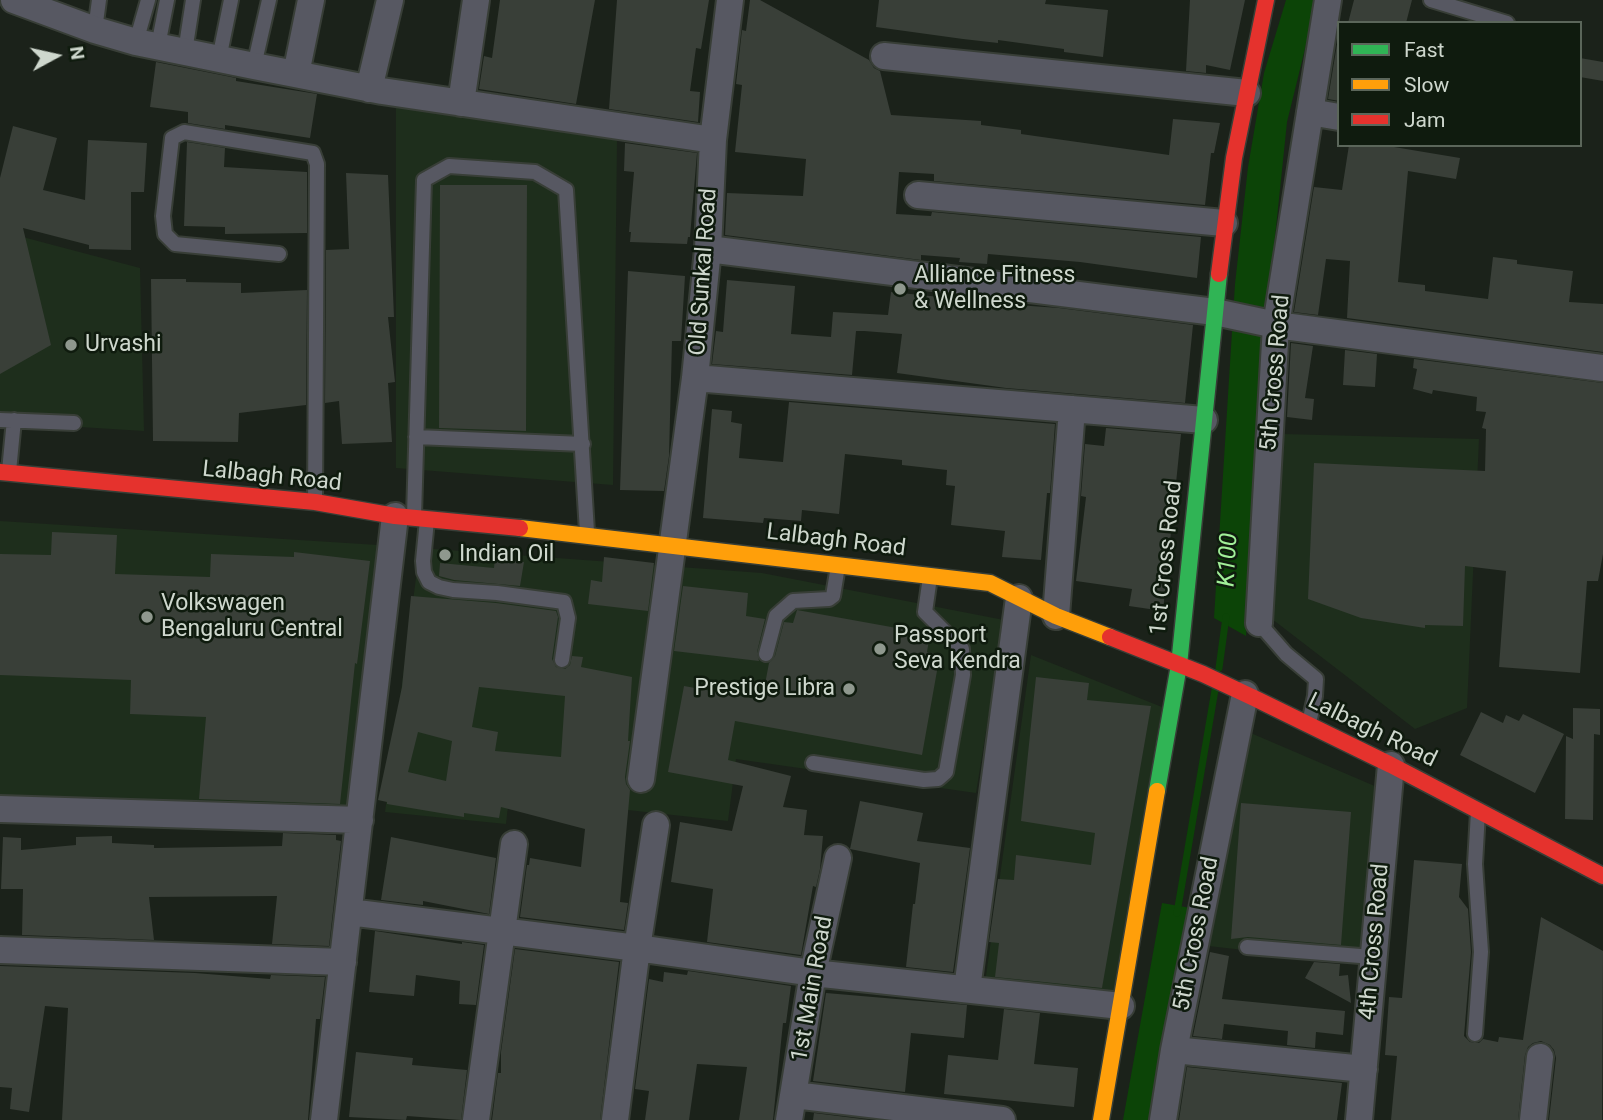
<!DOCTYPE html>
<style>
body{margin:0}
#map{position:relative;width:1603px;height:1120px;overflow:hidden;background:#1b221a;font-family:Roboto,sans-serif}
canvas{display:block}
.legend{position:absolute;left:1337px;top:21px;width:245px;height:126px;box-sizing:border-box;background:#0f1b0e;border:2px solid #5b665a;margin:0;padding:9px 12px;list-style:none;font-size:21px;color:#ced7cd}
.legend li{display:flex;align-items:center;gap:14px;height:35px}
.legend b{width:35px;border:2px solid #5b665a}
.north{position:absolute;left:21px;top:21px;width:70px;height:70px;-webkit-text-stroke:5px #0f1b0e;paint-order:stroke;rotate:82deg;font-size:19px;font-weight:700;line-height:28px;text-align:center;color:#ced7cd}
.north::after{content:'';display:block;margin:auto;width:24px;height:32px;background:#ced7cd;clip-path:polygon(50% 0,100% 100%,50% 72%,0 100%)}
</style>
<div id="map">
<canvas width="1603" height="1120"></canvas>
<ul class="legend">
<li><b style="height:9px;background:#30b455"></b>Fast</li>
<li><b style="height:9px;background:#ff9f0a"></b>Slow</li>
<li><b style="height:9px;background:#e5322d"></b>Jam</li>
</ul>
<div class="north">N</div>
</div>
<script>
const ctx = document.querySelector('canvas').getContext('2d');
ctx.lineJoin = 'round';
function fillPath(path, color) { ctx.fillStyle = color; ctx.fill(path, 'evenodd'); }
const toPath = rows => new Path2D(rows.map(r => 'M' + r).join(''));
function trace(path, color, width, dash) { ctx.strokeStyle = color; ctx.lineWidth = width; ctx.lineCap = dash ? 'butt' : 'round'; ctx.setLineDash(dash || []); ctx.stroke(path); }
function label(font, color, halo, rows, align = 'center') {
  ctx.font = font + ' Roboto,sans-serif'; ctx.lineWidth = 5; ctx.setLineDash([]); ctx.textBaseline = 'middle'; ctx.strokeStyle = halo; ctx.fillStyle = color; for (const [text, x, y, turn = 0] of rows) {
    ctx.save(); ctx.translate(x, y); ctx.rotate((+turn || 0) * Math.PI / 180); ctx.textAlign = isNaN(turn) ? turn : align; if (halo) ctx.strokeText(text, 0, 0); ctx.fillText(text, 0, 0); ctx.restore();
  }
}
const built = toPath([
 [396,106,617,140,613,485,396,468],
 [0,231,140,268,144,431,0,422],
 [1282,434,1479,439,1467,708,1415,729,1272,619],
 [0,521,378,545,346,814,0,801],
 [420,548,762,573,1004,620,976,793,736,759,728,821,509,797,506,824,385,812],
 [1031,655,1162,707,1113,1003,985,983],
 [1246,731,1377,787,1362,963,1199,945]
]);
const water = toPath([
 [1286,0,1317,0,1287,122,1267,314,1246,636,1214,618,1235,284,1248,167,1264,73],
 [1162,903,1191,908,1153,1120,1123,1120]
]);
const stream = toPath([
 [1219,668,1226,617],
 [1177,913,1215,690]
]);
const building = toPath([
 [500,0,595,0,576,104,479,89,484,56,492,58],
 [617,0,709,0,701,49,696,48,690,91,700,92,698,122,609,109],
 [750,0,760,0,869,60,874,68,880,71,891,115,981,121,981,125,1021,130,1021,134,1169,155,1173,119,1220,123,1214,153,1211,153,1205,205,934,181,934,174,899,172,896,214,931,216,932,212,1201,237,1197,278,1080,262,988,254,987,264,959,262,960,258,921,255,921,260,725,235,727,193,803,196,806,159,735,152,742,85,736,84,742,30,746,31],
 [879,0,1046,0,1045,4,1108,10,1103,57,1064,52,1064,49,998,40,998,43,963,39,876,27],
 [1190,0,1245,0,1230,70,1206,65,1206,73,1186,71],
 [1354,0,1412,0,1406,23,1348,23],
 [1339,32,1339,101,1328,99],
 [1580,58,1603,62,1603,81,1580,77],
 [156,62,236,78,236,81,317,94,310,138,225,125,225,129,188,123,188,112,150,107],
 [13,126,57,138,43,190,85,200,88,140,147,143,144,192,131,192,131,250,89,249,89,245,23,228,51,345,0,374,0,178],
 [187,142,225,148,224,167,307,172,307,233,225,234,225,227,184,226],
 [625,143,697,153,690,237,688,237,687,244,630,242,631,232,629,232,634,172,624,171],
 [1349,145,1382,145,1460,158,1456,179,1408,171,1398,282,1425,285,1425,291,1488,299,1493,257,1517,260,1517,264,1573,271,1569,302,1603,304,1603,352,1347,318,1350,261,1326,259,1318,315,1294,312,1314,187,1342,190],
 [346,173,388,175,394,317,388,317,395,382,388,383,392,442,342,444,339,401,325,403,326,250,349,249],
 [440,185,527,185,526,431,439,428],
 [628,271,685,276,681,341,672,341,669,456,664,491,620,490],
 [151,279,186,279,186,282,241,283,241,293,307,290,306,405,239,413,238,442,153,441],
 [727,280,795,286,791,334,831,337,833,312,888,315,891,292,949,298,949,300,978,303,978,305,1017,309,1017,305,1059,308,1193,325,1185,403,1006,388,897,373,902,334,864,331,856,331,852,375,712,364,716,331,723,332],
 [1291,343,1313,346,1305,398,1314,399,1312,420,1287,417],
 [1345,350,1377,354,1375,387,1343,385],
 [1414,359,1603,383,1603,554,1598,581,1587,581,1580,673,1499,667,1506,571,1465,566,1463,626,1425,625,1425,628,1361,618,1308,599,1314,463,1485,471,1486,429,1482,428,1486,412,1476,411,1477,397,1433,390,1432,394,1413,389,1417,369,1413,368],
 [789,402,1055,424,1050,493,1047,493,1041,560,1002,557,1005,531,951,525,955,486,946,485,947,470,902,465,902,460,845,454,839,514,802,510,801,521,764,518,763,523,703,518,712,409,732,411,731,422,742,424,739,458,783,462],
 [1106,428,1181,434,1163,611,1129,606,1132,589,1076,581,1086,497,1081,496,1085,444,1104,446],
 [52,532,117,535,115,574,210,577,211,554,294,557,294,552,370,561,357,664,355,663,340,804,199,799,206,717,130,714,131,680,0,675,0,554,51,555],
 [604,557,654,563,648,611,588,604,591,580,602,582],
 [495,558,524,562,520,586,454,580,439,576,440,563,494,568],
 [683,586,748,593,746,616,765,619,757,652,759,661,674,651],
 [411,596,496,603,556,611,558,617,552,659,556,667,565,669,570,665,572,656,583,657,581,667,632,677,628,741,630,741,625,777,626,784,630,790,620,902,628,903,624,930,520,917,527,865,529,865,530,858,581,867,585,829,501,807,499,818,464,813,464,817,387,804,387,802,378,800,402,687],
 [479,687,565,696,561,757,495,751,498,732,472,727],
 [418,732,452,741,446,781,408,772],
 [797,610,930,634,927,652,940,654,922,755,735,721,728,760,791,776,783,807,807,810,804,835,823,836,820,869,816,887,813,886,801,955,707,942,713,889,671,882,680,822,732,831,743,786,668,772,684,686,762,700,769,663,775,656,784,622,793,623],
 [1036,677,1089,683,1087,700,1151,706,1102,988,995,977,999,943,989,942,998,879,1014,880,1016,855,1091,865,1095,833,1021,821],
 [1573,708,1600,709,1600,735,1594,734,1593,820,1565,819,1566,736,1573,739],
 [1481,712,1503,723,1506,715,1519,721,1523,714,1564,734,1535,793,1460,755],
 [860,801,923,813,917,841,970,848,953,972,906,967,913,904,915,904,920,863,850,849],
 [1241,803,1351,812,1341,945,1248,937,1231,939],
 [283,833,336,835,336,840,341,841,329,946,272,944,277,896,149,897,154,940,22,935,23,889,1,889,3,837,21,838,21,850,76,845,76,837,112,836,112,843,154,845,154,848,282,846],
 [391,837,496,858,489,914,423,901,423,905,381,900],
 [1414,860,1462,864,1459,897,1468,909,1471,952,1464,1036,1470,1042,1479,1043,1483,1039,1498,1042,1499,1037,1523,1040,1541,917,1603,951,1602,1120,1549,1120,1556,1058,1554,1050,1550,1045,1541,1041,1533,1043,1528,1047,1525,1055,1518,1120,1391,1120,1397,1056,1385,1055,1389,997,1402,998],
 [375,931,462,944,462,942,484,945,476,1005,459,1004,460,981,416,975,414,996,369,992],
 [515,949,619,962,600,1120,492,1120,498,1073,501,1073,501,1052],
 [1210,952,1229,956,1222,999,1345,1011,1343,1035,1316,1032,1315,1048,1287,1045,1288,1031,1224,1024,1222,1039,1193,1036],
 [1314,962,1340,964,1339,976,1348,975,1351,1003,1305,978],
 [0,966,195,973,270,979,271,975,325,977,320,1019,316,1019,308,1120,62,1120,68,1008,45,1006,29,1112,10,1109,12,1088,0,1087],
 [688,971,791,986,786,1023,783,1023,773,1120,739,1120,747,1067,697,1064,689,1120,645,1120,649,1091,635,1089,649,979,663,982,664,972,687,975],
 [826,993,967,1005,964,1038,911,1033,905,1092,813,1081],
 [1004,1009,1040,1013,1034,1064,1078,1068,1074,1107,944,1094,948,1055,998,1060],
 [356,1052,413,1058,412,1065,467,1070,461,1120,407,1116,406,1120,349,1117],
 [1187,1067,1342,1083,1337,1120,1179,1120],
 [814,1113,870,1120,813,1120]
]);
const lane = toPath([
 [1431,0,1507,23],
 [95,30,99,0],
 [136,42,148,0],
 [158,46,167,0],
 [185,52,193,0],
 [219,59,231,0],
 [254,66,269,0],
 [279,254,175,244,165,234,163,216,172,138,184,132,313,153,317,164,315,501],
 [0,420,74,423],
 [416,437,583,444],
 [9,471,14,420],
 [414,516,424,180,449,166,535,172,566,190,587,532],
 [427,520,423,561,424,572,429,582,439,587,453,590,497,593,564,602,568,618,562,660],
 [1259,623,1286,654,1316,679,1315,696,1309,723],
 [766,654,776,616,793,601,829,599,833,596,838,566],
 [813,763,924,780,938,779,946,772,963,675,962,649,925,612,930,577],
 [1247,947,1373,957],
 [1475,1034,1481,952,1475,864,1478,812]
]);
const street = toPath([
 [14,0,95,30,136,42,254,66,382,91,713,140],
 [884,56,1247,93],
 [296,74,311,0],
 [369,89,390,0],
 [461,103,476,0],
 [1310,112,1339,117],
 [918,195,1224,223],
 [708,249,1215,312,1276,325,1603,368],
 [695,378,1204,420],
 [1056,616,1072,409],
 [1259,623,1276,325,1328,0],
 [641,779,695,378,708,249,713,140,730,0],
 [0,809,360,820],
 [349,912,637,948,813,973,1121,1006],
 [0,950,343,962],
 [967,989,1019,598],
 [1174,1050,1364,1069],
 [794,1095,1002,1120],
 [324,1120,395,516],
 [476,1120,514,844],
 [615,1120,637,948,656,825],
 [789,1120,813,973,838,858],
 [1163,1120,1174,1050,1245,694],
 [1359,1120,1391,765],
 [1533,1120,1540,1057]
]);
const fast = toPath([
 [1157,791,1179,665,1219,274]
]);
const slow = toPath([
 [520,528,990,583,1056,616,1110,637],
 [1101,1120,1157,791]
]);
const jam = toPath([
 [1219,274,1234,158,1266,0],
 [0,472,315,502,395,516,520,528],
 [1110,637,1203,674,1254,698,1391,765,1603,876]
]);
const markers = [
 [900,289,7,"#8f988e"],
 [71,345,7,"#8f988e"],
 [445,555,7,"#8f988e"],
 [147,617,7,"#8f988e"],
 [880,649,7,"#8f988e"],
 [849,689,7,"#8f988e"]
];
const streetNames = [
 ["Old Sunkal Road",704,272,-86],
 ["5th Cross Road",1276,373,-85],
 ["Lalbagh Road",272,477,6],
 ["Lalbagh Road",836,541,7],
 ["1st Cross Road",1167,558,-84],
 ["Lalbagh Road",1372,731,26],
 ["5th Cross Road",1197,934,-79],
 ["4th Cross Road",1375,942,-85],
 ["1st Main Road",813,989,-80]
];
const poiNames = [
 ["Alliance Fitness",914,276],
 ["& Wellness",914,302],
 ["Urvashi",85,345],
 ["Indian Oil",459,555],
 ["Volkswagen",161,604],
 ["Bengaluru Central",161,630],
 ["Passport",894,636],
 ["Seva Kendra",894,662],
 ["Prestige Libra",835,689,"right"]
];
const waterNames = [
 ["K100",1229,560,-87]
];
fillPath(built, '#1e2e1c');
fillPath(water, '#0c4407');
trace(stream, '#0c4407', 7);
fillPath(building, '#393f38');
trace(lane, '#383e37', 18);
trace(street, '#383e37', 30);
trace(fast, '#383e37', 19);
trace(slow, '#383e37', 19);
trace(jam, '#383e37', 19);
trace(lane, '#575862', 14);
trace(street, '#575862', 26);
trace(fast, '#30b455', 16);
trace(slow, '#ff9f0a', 16);
trace(jam, '#e5322d', 16);
for (const [x, y, r, color] of markers) { const dot = new Path2D(); dot.arc(x, y, r, 0, 2 * Math.PI); ctx.fillStyle = color; ctx.fill(dot); trace(dot, '#0f1b0e', 2.5); }
label('23px', '#ced7cd', '#0f1b0e', streetNames);
label('23px', '#ced7cd', '#0f1b0e', poiNames, 'left');
label('italic 24px', '#a2f099', '#0f1b0e', waterNames);
</script>
